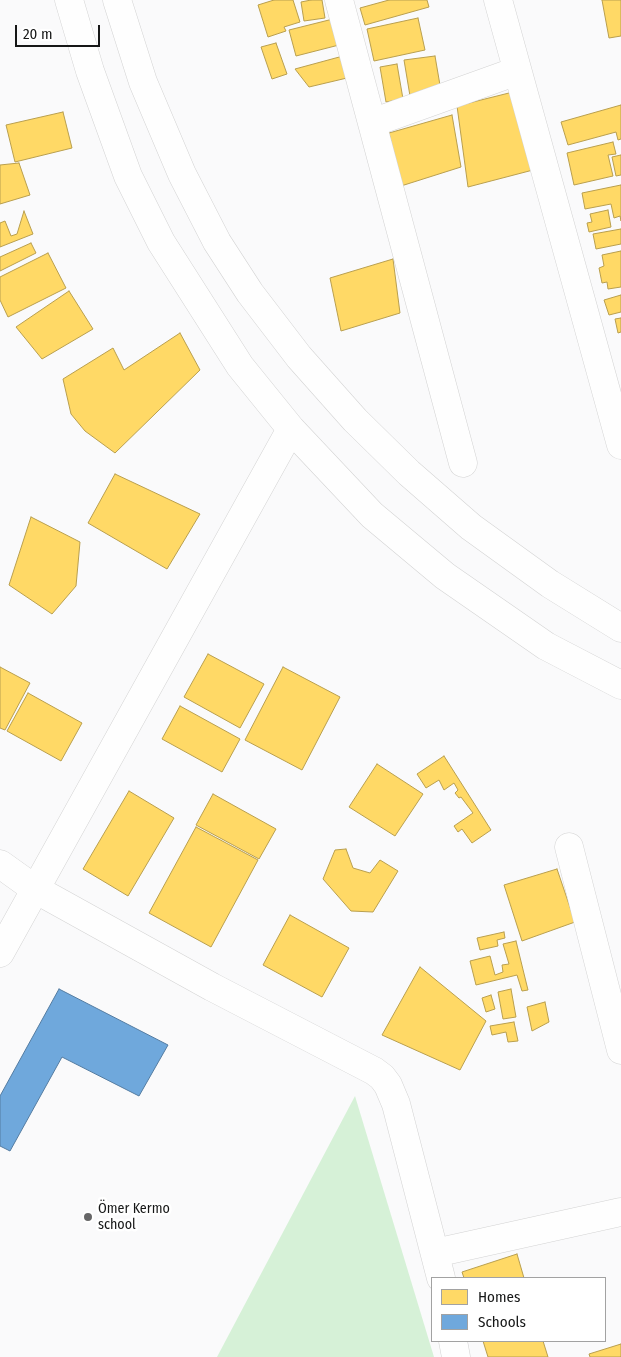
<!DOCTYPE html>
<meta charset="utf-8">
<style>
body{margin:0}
#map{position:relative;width:621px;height:1357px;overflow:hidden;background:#fafafb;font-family:"Fira Sans Condensed",sans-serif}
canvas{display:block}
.legend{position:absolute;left:431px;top:1277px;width:175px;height:65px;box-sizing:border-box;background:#fff;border:1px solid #a2a2a2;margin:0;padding:6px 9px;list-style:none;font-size:15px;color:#161717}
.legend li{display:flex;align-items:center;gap:10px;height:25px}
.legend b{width:25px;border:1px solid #a2a2a2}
.scale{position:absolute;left:15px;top:25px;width:85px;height:22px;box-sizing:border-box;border:2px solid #161717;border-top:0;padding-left:6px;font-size:15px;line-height:18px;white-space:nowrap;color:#161717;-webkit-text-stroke:4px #fff;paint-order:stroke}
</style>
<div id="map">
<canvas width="621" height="1357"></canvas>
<ul class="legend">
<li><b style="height:14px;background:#ffd966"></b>Homes</li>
<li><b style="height:14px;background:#6fa8dc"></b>Schools</li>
</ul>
<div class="scale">20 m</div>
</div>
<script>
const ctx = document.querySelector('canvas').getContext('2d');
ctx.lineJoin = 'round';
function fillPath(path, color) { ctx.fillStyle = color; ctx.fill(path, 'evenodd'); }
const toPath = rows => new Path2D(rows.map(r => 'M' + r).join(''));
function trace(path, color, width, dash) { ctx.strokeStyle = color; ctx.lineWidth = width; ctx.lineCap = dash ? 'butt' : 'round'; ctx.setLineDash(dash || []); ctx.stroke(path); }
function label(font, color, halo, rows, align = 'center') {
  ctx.font = font + ' "Fira Sans Condensed",sans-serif'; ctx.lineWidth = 5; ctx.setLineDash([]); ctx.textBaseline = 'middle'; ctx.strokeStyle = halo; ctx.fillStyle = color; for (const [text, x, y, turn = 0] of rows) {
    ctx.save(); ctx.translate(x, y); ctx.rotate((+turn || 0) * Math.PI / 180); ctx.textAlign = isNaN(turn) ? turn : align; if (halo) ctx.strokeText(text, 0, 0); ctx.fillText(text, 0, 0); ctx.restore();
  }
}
const green = toPath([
 [355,1096,434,1357,217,1357]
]);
const homes = toPath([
 [274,0,293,0,300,22,284,27,286,31,268,37,258,5,274,0],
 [311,0,322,0,325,18,304,21,301,2,311,0],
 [389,0,427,0,429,7,365,25,360,8,389,0],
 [602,0,621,0,621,36,609,38,602,0],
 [418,18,425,50,374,61,367,29,418,18],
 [333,19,339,45,296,56,289,30,333,19],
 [276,43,287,74,272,79,261,47,276,43],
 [343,56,347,78,309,87,295,69,343,56],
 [435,56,441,91,410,96,404,60,435,56],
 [397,64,403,99,386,102,380,67,397,64],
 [513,92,533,170,468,187,457,106,513,92],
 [621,105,621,139,618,140,616,132,568,145,561,122,621,105],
 [63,112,72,148,15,162,6,125,63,112],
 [452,115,461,167,401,186,389,133,452,115],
 [613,142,616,154,608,155,613,176,574,185,567,153,613,142],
 [621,155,621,175,616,176,612,157,621,155],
 [19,163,30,195,0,204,0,165,19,163],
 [621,185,621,221,620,216,614,218,611,204,585,209,582,193,621,185],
 [608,210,611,227,589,232,587,223,592,222,590,214,608,210],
 [24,211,33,234,0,247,0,223,5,221,11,236,17,234,24,211],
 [621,229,621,244,596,249,593,234,621,229],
 [31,243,36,253,0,271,0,257,31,243],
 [621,251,621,287,608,289,607,282,602,283,599,268,604,266,602,255,621,251],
 [48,253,66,288,8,317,0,300,0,277,48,253],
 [393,259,400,313,341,331,330,278,393,259],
 [69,291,93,329,42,359,16,327,69,291],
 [621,295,621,312,609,315,604,300,621,295],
 [621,318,621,332,618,333,615,319,621,318],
 [180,333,200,370,115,453,85,431,71,414,63,379,113,348,124,370,180,333],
 [115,474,200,514,167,569,88,523,115,474],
 [31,517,80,542,76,586,52,614,9,585,31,517],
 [208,654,264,684,240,728,184,697,208,654],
 [0,667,30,683,5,730,0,728,0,667],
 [283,667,340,697,302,770,245,740,283,667],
 [28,693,82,723,61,761,7,731,28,693],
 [180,706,240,739,222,772,162,739,180,706],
 [444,756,491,830,472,843,462,829,458,832,454,826,473,813,461,797,459,798,455,793,458,790,454,783,444,790,439,780,426,788,417,774,444,756],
 [377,764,423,794,395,836,349,807,377,764],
 [129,791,174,818,128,896,83,869,129,791],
 [213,794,276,829,259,859,196,825,213,794],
 [196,827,258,860,211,947,149,913,196,827],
 [346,849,353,868,370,873,380,860,398,871,373,912,351,911,323,879,335,850,346,849],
 [557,869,575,922,522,941,504,885,557,869],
 [290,915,349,948,322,997,263,965,290,915],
 [504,932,505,938,497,940,498,946,480,950,477,938,504,932],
 [516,941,528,990,522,991,517,975,476,985,470,961,490,956,495,975,503,972,502,965,509,964,503,944,516,941],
 [420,967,486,1021,460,1070,382,1035,420,967],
 [511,989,516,1017,503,1019,498,992,511,989],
 [491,995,495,1009,486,1012,482,998,491,995],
 [545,1002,549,1022,532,1031,527,1007,545,1002],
 [514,1022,518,1041,508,1042,506,1032,492,1035,490,1026,514,1022],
 [517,1254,524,1278,464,1278,462,1272,517,1254],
 [483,1341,543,1341,548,1357,488,1357,483,1341],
 [621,1344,621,1357,590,1357,589,1354,621,1344]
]);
const schools = toPath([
 [59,989,168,1045,139,1096,62,1057,10,1151,0,1146,0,1096,59,989]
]);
const minor = toPath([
 [69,0,90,71,128,176,161,242,240,366,291,429,372,515,445,576,546,646,621,685],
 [117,0,143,82,182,174,217,242,250,293,299,357,355,420,409,473,471,527,550,584,621,628],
 [339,0,463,463],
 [498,0,621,445],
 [372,123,517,71],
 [569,847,621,1050],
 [0,864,35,889,212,987,374,1071,382,1077,388,1085,396,1104,441,1278],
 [0,953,291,429],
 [435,1253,621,1212],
 [453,1341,456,1357]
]);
const markers = [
 [88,1217,5,"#666667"]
];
const poiNames = [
 ["Ömer Kermo",98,1209],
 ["school",98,1225]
];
fillPath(green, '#d6f1d7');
fillPath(homes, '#ffd966');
trace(homes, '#b99f4e', 1);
fillPath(schools, '#6fa8dc');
trace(schools, '#547ca1', 1);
trace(minor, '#d3d3d3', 29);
trace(minor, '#fefefe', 28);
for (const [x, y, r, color] of markers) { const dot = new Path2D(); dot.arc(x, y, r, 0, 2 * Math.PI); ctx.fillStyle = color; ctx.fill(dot); trace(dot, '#fff', 2); }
label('14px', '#161717', '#fff', poiNames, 'left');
</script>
